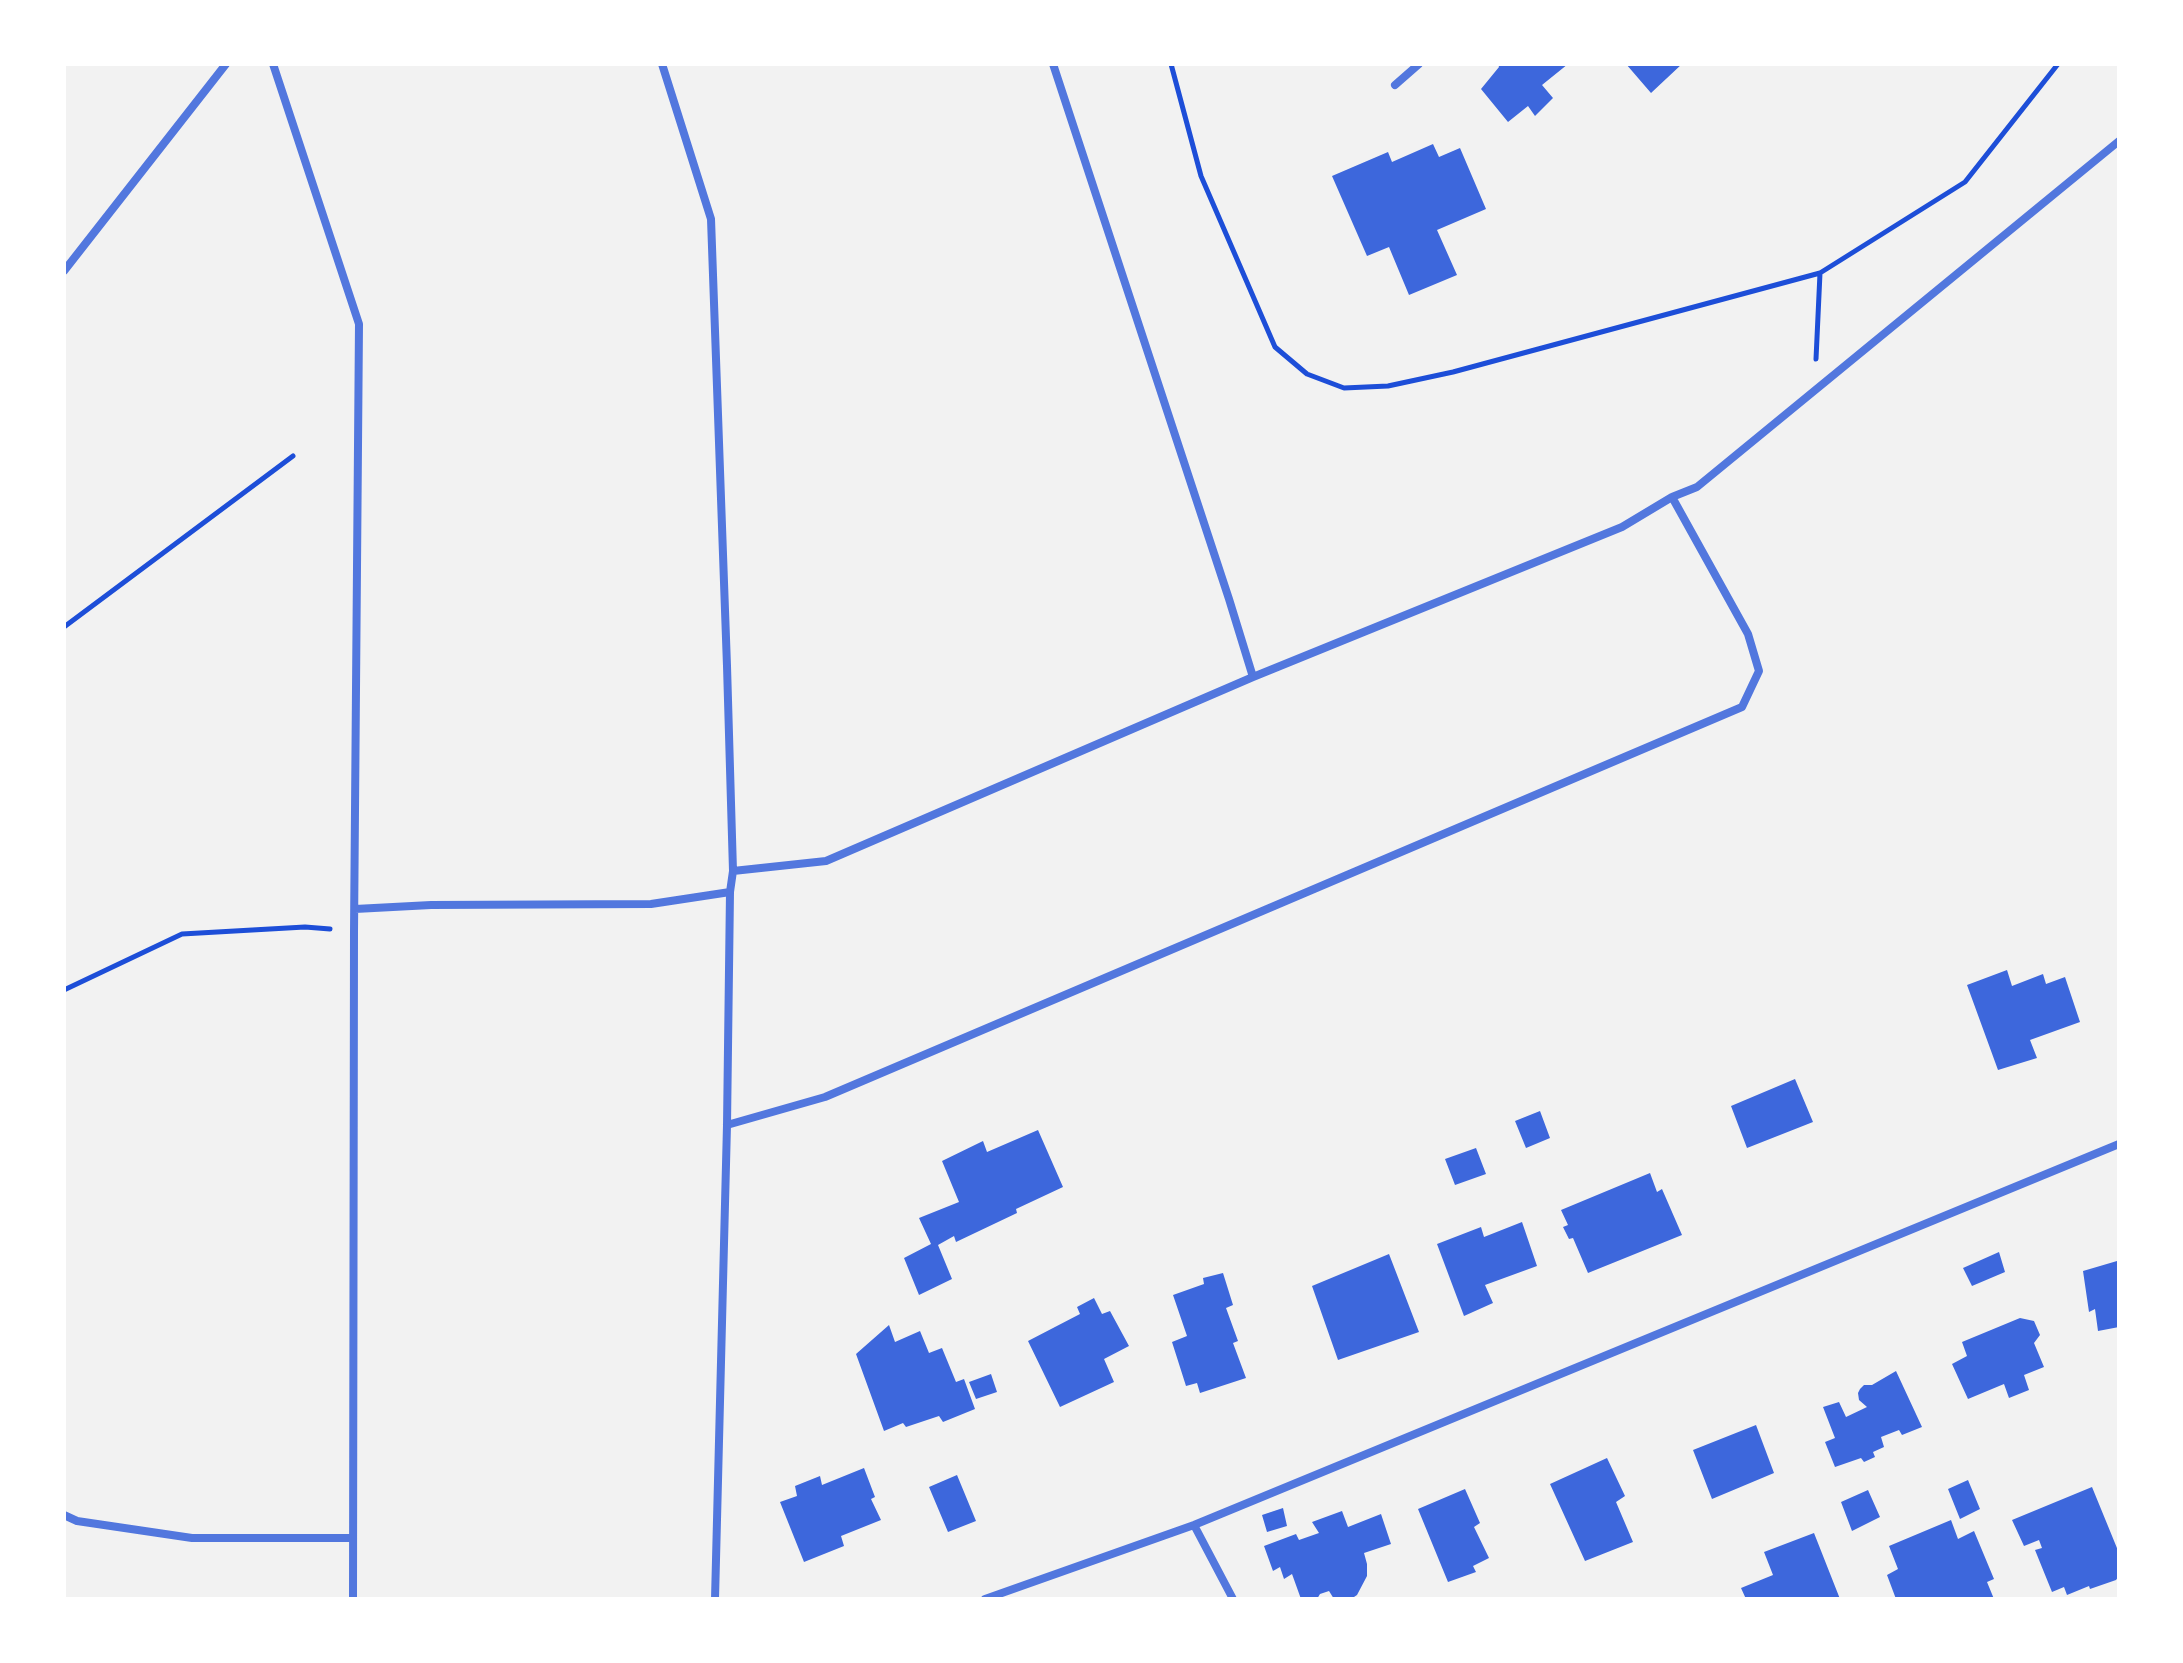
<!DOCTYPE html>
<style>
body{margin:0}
#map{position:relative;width:2183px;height:1663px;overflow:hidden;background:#f2f2f2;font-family:"Fira Sans Condensed",sans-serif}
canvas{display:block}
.frame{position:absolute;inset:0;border:66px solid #fff;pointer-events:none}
</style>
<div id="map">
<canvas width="2183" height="1663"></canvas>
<div class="frame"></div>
</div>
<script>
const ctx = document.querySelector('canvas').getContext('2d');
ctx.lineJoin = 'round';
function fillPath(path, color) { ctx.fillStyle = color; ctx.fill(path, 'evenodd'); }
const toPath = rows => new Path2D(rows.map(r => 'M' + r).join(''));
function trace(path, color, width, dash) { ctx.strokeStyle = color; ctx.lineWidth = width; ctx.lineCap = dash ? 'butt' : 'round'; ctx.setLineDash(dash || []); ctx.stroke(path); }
const building = toPath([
 [1498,64,1568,64,1542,85,1553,98,1535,116,1528,106,1508,122,1481,89,1499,67],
 [1626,64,1682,64,1651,93],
 [1433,144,1439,157,1460,148,1486,209,1437,230,1457,275,1409,295,1389,247,1367,256,1332,176,1388,152,1392,162],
 [2007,970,2012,986,2043,974,2046,984,2065,977,2080,1022,2030,1040,2037,1058,1998,1070,1967,985],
 [1795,1079,1813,1122,1747,1148,1731,1106],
 [1540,1111,1550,1138,1526,1148,1515,1121],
 [1038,1130,1063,1187,1016,1209,1017,1213,956,1242,954,1236,938,1245,952,1279,919,1295,904,1258,931,1244,919,1218,959,1202,942,1161,983,1141,987,1152],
 [1476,1148,1486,1174,1455,1185,1445,1159],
 [1650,1173,1657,1192,1662,1189,1682,1235,1588,1273,1573,1238,1569,1239,1563,1227,1568,1225,1561,1210],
 [1522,1222,1537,1266,1485,1285,1493,1303,1464,1316,1437,1244,1481,1227,1484,1237],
 [1999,1252,2005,1272,1972,1286,1963,1268],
 [1389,1254,1419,1332,1338,1360,1312,1286],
 [2117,1261,2119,1272,2119,1327,2098,1331,2095,1309,2089,1312,2083,1271],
 [1223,1273,1233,1305,1226,1308,1238,1341,1233,1343,1246,1378,1200,1393,1197,1383,1186,1386,1172,1342,1187,1336,1173,1295,1204,1284,1203,1278],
 [1094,1298,1102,1314,1110,1311,1129,1346,1104,1359,1114,1382,1060,1407,1028,1341,1080,1314,1077,1307],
 [2020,1318,2034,1321,2040,1335,2034,1343,2044,1367,2024,1375,2029,1390,2009,1398,2004,1384,1968,1399,1952,1364,1967,1356,1962,1342],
 [889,1325,895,1342,920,1331,929,1353,942,1348,956,1382,964,1379,975,1409,943,1422,939,1416,906,1427,903,1423,884,1431,856,1354],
 [1896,1371,1922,1427,1902,1435,1899,1430,1881,1437,1884,1447,1873,1452,1875,1457,1864,1462,1861,1458,1835,1467,1825,1442,1835,1438,1823,1407,1839,1402,1846,1417,1867,1407,1859,1400,1858,1393,1860,1389,1864,1385,1872,1385],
 [991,1374,997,1392,976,1399,969,1382],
 [1756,1425,1774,1473,1712,1499,1693,1450],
 [1607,1458,1625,1496,1616,1502,1633,1542,1585,1561,1550,1484],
 [864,1468,875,1497,871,1499,881,1520,841,1536,844,1546,804,1562,780,1502,797,1496,795,1486,820,1476,822,1485],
 [957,1475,976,1521,948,1532,929,1487],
 [1968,1480,1980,1509,1960,1519,1948,1489],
 [2092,1487,2119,1553,2119,1576,2116,1580,2090,1589,2089,1586,2067,1595,2064,1587,2052,1592,2035,1550,2042,1548,2039,1540,2024,1546,2012,1520],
 [1465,1489,1480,1523,1474,1527,1489,1558,1473,1566,1476,1572,1448,1582,1418,1509],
 [1868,1490,1880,1517,1852,1531,1841,1502],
 [1283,1508,1287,1526,1267,1532,1262,1515],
 [1342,1511,1348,1527,1381,1514,1391,1544,1364,1553,1367,1564,1367,1576,1357,1595,1351,1599,1334,1599,1329,1591,1320,1594,1317,1599,1301,1599,1292,1574,1284,1579,1280,1567,1273,1571,1264,1546,1296,1534,1299,1540,1319,1533,1312,1522],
 [1951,1520,1958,1539,1974,1531,1994,1579,1987,1582,1994,1599,1896,1599,1887,1575,1898,1569,1889,1546],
 [1814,1533,1840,1599,1746,1599,1741,1588,1773,1575,1764,1552]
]);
const path = toPath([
 [1171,64,1201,176,1275,347,1307,374,1344,388,1388,386,1453,372,1820,273,1965,182,2058,64],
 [1816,359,1820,273],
 [64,627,293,456],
 [64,990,182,934,305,927,330,929]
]);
const minor = toPath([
 [273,64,359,324,354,931,353,1599],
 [662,64,711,219,727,666,733,871,730,892,727,1125,715,1599],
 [1053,64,1229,599,1253,677],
 [1395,85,1419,64],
 [64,271,226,64],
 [733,871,826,861,1253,677,1622,527,1672,497,1697,487,2119,141],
 [355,909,431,905,651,904,730,892],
 [727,1125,825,1097,1742,707,1759,671,1748,634,1672,497],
 [64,1515,77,1521,192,1538,353,1538],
 [1194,1525,1233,1599],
 [985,1599,1194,1525,2119,1144]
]);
fillPath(building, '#3d67dc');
trace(path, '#1d4ed8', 5);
trace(minor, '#5277de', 8);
</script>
